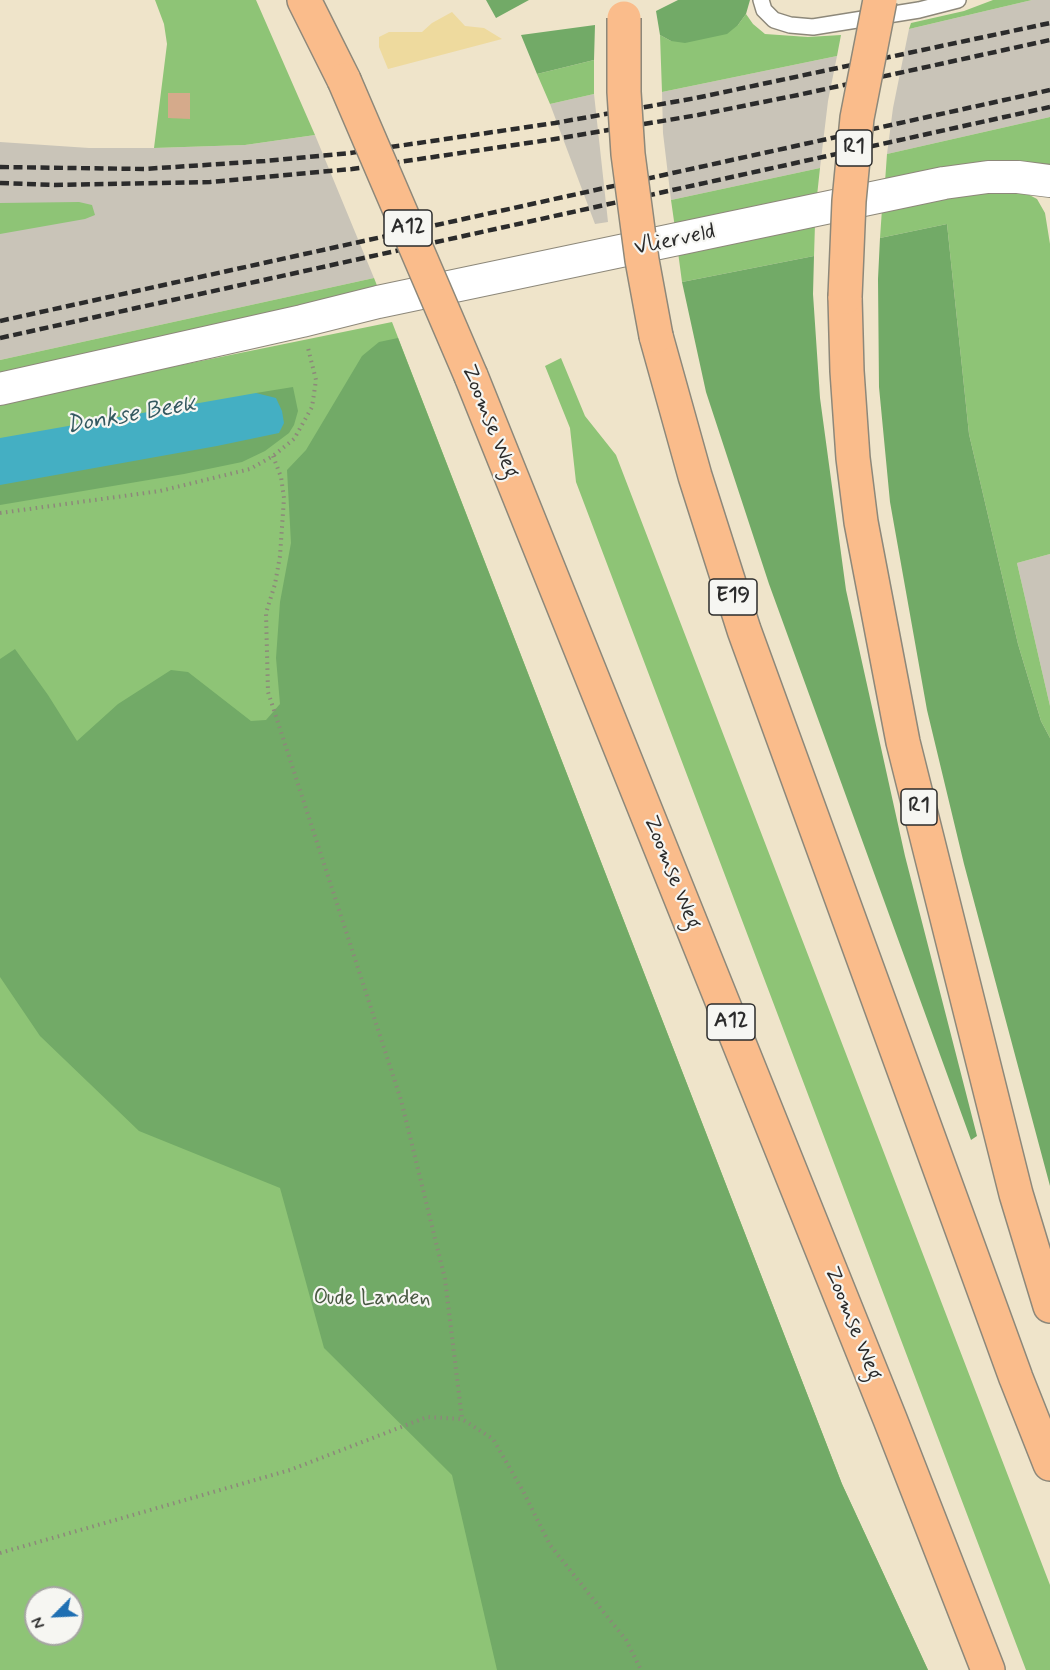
<!DOCTYPE html>
<style>
body{margin:0}
#map{position:relative;width:1050px;height:1670px;overflow:hidden;background:#efe4ca;font-family:Mynerve,sans-serif}
canvas{display:block}
.north{position:absolute;left:24px;top:1586px;width:60px;height:60px;box-sizing:border-box;background:#f6f6f2;border:2px solid #a5a5a2;border-radius:50%;rotate:246deg;font-size:16px;font-weight:700;line-height:24px;text-align:center;color:#2b2b2b}
.north::after{content:'';display:block;margin:auto;width:21px;height:27px;background:#1f6fb2;clip-path:polygon(50% 0,100% 100%,50% 72%,0 100%)}
</style>
<div id="map">
<canvas width="1050" height="1670"></canvas>
<div class="north">N</div>
</div>
<script>
const ctx = document.querySelector('canvas').getContext('2d');
ctx.lineJoin = 'round';
function fillPath(path, color) { ctx.fillStyle = color; ctx.fill(path, 'evenodd'); }
const toPath = rows => new Path2D(rows.map(r => 'M' + r).join(''));
function trace(path, color, width, dash) { ctx.strokeStyle = color; ctx.lineWidth = width; ctx.lineCap = dash ? 'butt' : 'round'; ctx.setLineDash(dash || []); ctx.stroke(path); }
function label(font, color, halo, rows, align = 'center') {
  ctx.font = font + ' Mynerve,sans-serif'; ctx.lineWidth = 4.5; ctx.setLineDash([]); ctx.textBaseline = 'middle'; ctx.strokeStyle = halo; ctx.fillStyle = color; for (const [text, x, y, turn = 0] of rows) {
    ctx.save(); ctx.translate(x, y); ctx.rotate((+turn || 0) * Math.PI / 180); ctx.textAlign = isNaN(turn) ? turn : align; if (halo) ctx.strokeText(text, 0, 0); ctx.fillText(text, 0, 0); ctx.restore();
  }
}
const industrial = toPath([
 [1032,0,1050,0,1050,117,887,154,893,108,909,29],
 [837,56,828,101,820,168,671,200,663,133,662,92],
 [594,94,608,222,595,224,550,104],
 [315,135,374,278,0,360,0,142,89,148,154,148,245,145],
 [1050,554,1050,706,1017,563]
]);
const green = toPath([
 [155,0,256,0,315,135,245,145,154,148,167,44,164,24],
 [993,0,1032,0,909,29,911,23,964,11],
 [746,14,753,24,765,34,808,37,841,35,837,56,662,92,660,35,671,41,738,25],
 [594,60,594,94,550,104,537,74],
 [1050,117,1050,165,885,182,887,154],
 [820,168,817,196,675,228,671,200],
 [1016,188,1037,199,1045,213,1050,244,1050,554,1017,563,1050,706,1050,738,1041,721,1018,644,969,434,947,224,880,238,882,209,938,195],
 [79,202,92,205,95,215,85,219,0,234,0,203],
 [815,224,814,256,682,282,678,252],
 [374,278,378,288,0,379,0,360],
 [392,322,842,1484,928,1670,0,1670,0,402],
 [36,1598,72,1598,72,1634,36,1634],
 [561,358,585,416,616,455,1050,1585,1050,1670,1026,1670,576,482,570,428,545,366]
]);
const forest = toPath([
 [486,0,529,0,496,18],
 [678,0,750,0,746,14,738,25,727,34,685,43,671,41,660,35,656,11],
 [595,25,594,60,537,74,521,35],
 [947,224,969,434,1018,644,1041,721,1050,738,1050,1186,964,864,927,710,890,502,879,387,878,279,880,238],
 [814,256,813,294,820,398,846,590,905,856,977,1136,971,1140,769,584,706,392,682,282],
 [398,338,842,1484,928,1670,497,1670,452,1475,324,1348,280,1188,139,1131,40,1036,0,977,0,659,15,649,48,695,77,741,118,704,171,670,188,672,251,721,266,720,280,704,276,658,280,602,291,543,287,470,306,450,362,356,379,342],
 [293,387,298,411,294,425,289,433,265,451,242,462,184,474,0,505,0,452,237,421,256,393]
]);
const sand = toPath([
 [452,12,465,26,484,28,502,39,388,69,379,47,379,37,389,32,422,32,432,23]
]);
const water = toPath([
 [256,393,276,398,282,411,284,423,279,433,217,446,0,485,0,438]
]);
const building = toPath([
 [168,93,190,93,190,119,168,118]
]);
const path = toPath([
 [273,456,281,477,284,498,280,556,275,584,266,613,268,692,401,1100,445,1279,462,1419],
 [0,513,160,491,250,469,273,456,294,439,312,407,316,380,308,348],
 [0,1553,290,1470,427,1417,462,1419,493,1439,523,1491,550,1545,626,1640,641,1670]
]);
const service = toPath([
 [761,0,764,10,774,20,790,25,813,27,919,10,958,0]
]);
const minor = toPath([
 [0,389,302,321,378,302,944,183,988,177,1018,177,1050,181]
]);
const motorway = toPath([
 [304,0,344,80],
 [845,297,847,371,853,458,861,522,903,742,1016,1194,1050,1306],
 [656,336,695,476,744,630,1016,1378,1050,1464],
 [471,376,890,1419,988,1670]
]);
const rail = toPath([
 [0,167,144,169,265,161,350,153,555,123,696,98,1050,23],
 [0,183,54,185,210,182,352,169,555,139,698,115,798,95,1050,40],
 [0,321,1050,90],
 [0,338,1050,107]
]);
const motorwayBridge = toPath([
 [624,18,624,92,628,154,642,260,656,336],
 [344,80,471,376],
 [845,297,849,201,857,118,880,0]
]);
const shields = [
 [854,148,36],
 [408,228,48],
 [733,597,48],
 [919,807,36],
 [731,1022,48]
];
const shieldNames = [
 ["R1",854,148],
 ["A12",408,228],
 ["E19",733,597],
 ["R1",919,807],
 ["A12",731,1022]
];
const streetNames = [
 ["Vlierveld",675,241,-12],
 ["Zoomse Weg",489,422,68],
 ["Zoomse Weg",671,873,68],
 ["Zoomse Weg",852,1324,68]
];
const parkNames = [
 ["Oude Landen",372,1299]
];
const waterNames = [
 ["Donkse Beek",131,416,-10]
];
fillPath(industrial, '#c9c4b8');
fillPath(green, '#8ec476');
fillPath(forest, '#72aa67');
fillPath(sand, '#eeda9e');
fillPath(water, '#44afc3');
fillPath(building, '#d5aa8b');
trace(service, '#8d887a', 18);
trace(minor, '#8d887a', 34);
trace(motorway, '#8d887a', 36);
trace(path, '#8d887a', 4, [1.5, 4.5]);
trace(service, '#fff', 15);
trace(minor, '#fff', 32);
trace(motorway, '#fabc8b', 33);
trace(rail, '#2b2b2b', 4.5, [9, 4.5]);
trace(motorwayBridge, '#8d887a', 36, []);
trace(motorwayBridge, '#fabc8b', 33);
for (const [x, y, w] of shields) { const box = new Path2D(); box.roundRect(x - w / 2, y - 18, w, 36, 4.5); ctx.fillStyle = '#f6f6f2'; ctx.fill(box); trace(box, '#2b2b2b', 1.5); }
label('bold 21px', '#2b2b2b', null, shieldNames);
label('22px', '#2b2b2b', '#f6f6f2', streetNames);
label('22px', '#495942', '#f6f6f2', parkNames);
label('italic 24px', '#345960', '#f6f6f2', waterNames);
</script>
